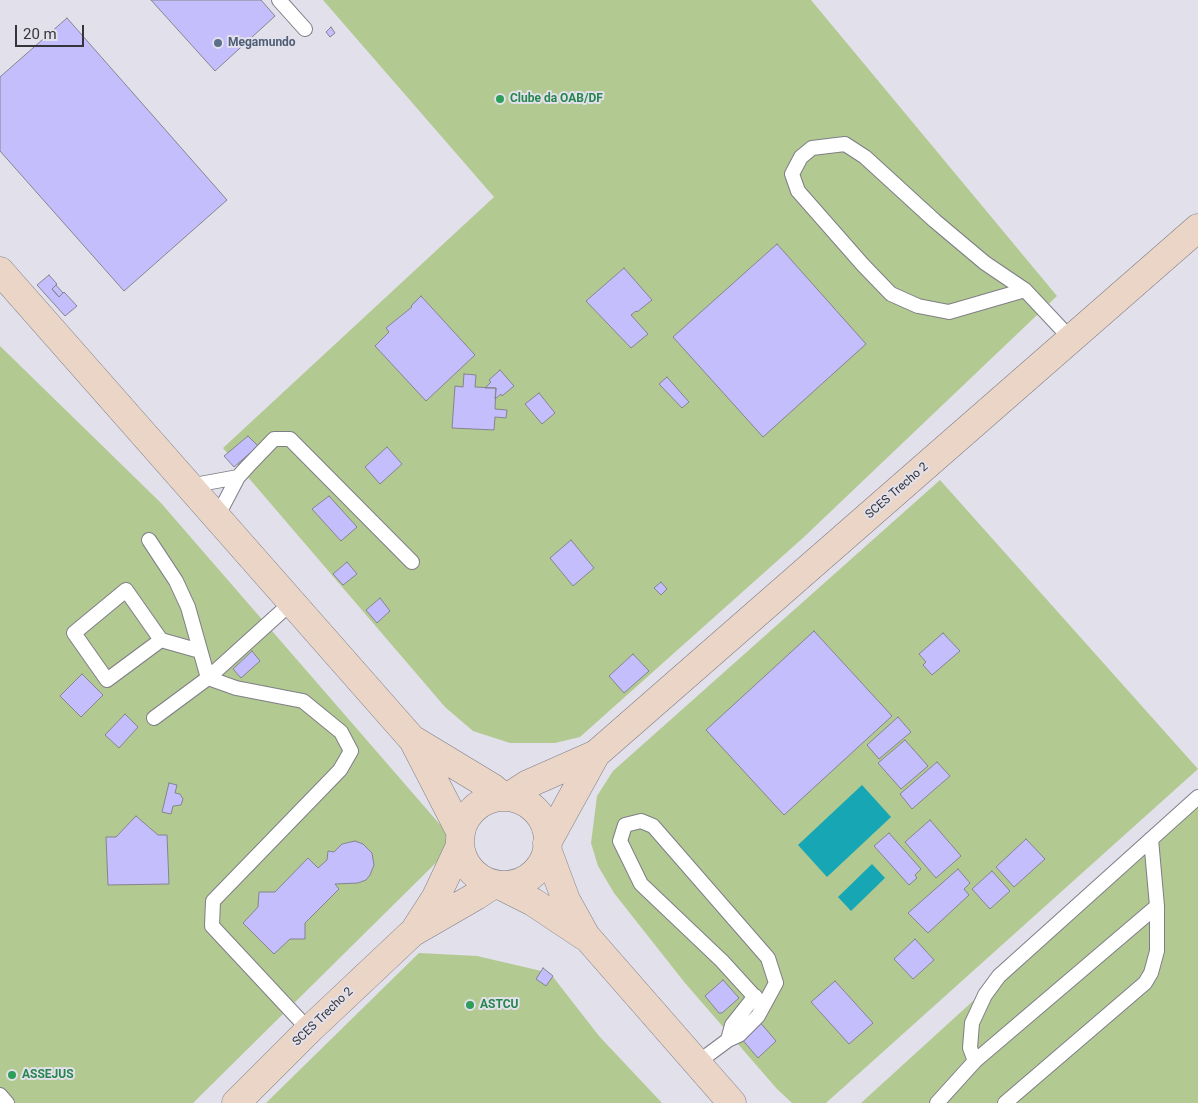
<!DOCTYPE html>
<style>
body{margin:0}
#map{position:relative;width:1198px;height:1103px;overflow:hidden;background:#e1e0eb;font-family:Roboto,sans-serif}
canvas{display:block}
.scale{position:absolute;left:15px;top:25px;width:69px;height:22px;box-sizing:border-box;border:2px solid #353438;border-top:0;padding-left:6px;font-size:15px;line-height:18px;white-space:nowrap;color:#353438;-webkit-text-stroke:4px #e1e0eb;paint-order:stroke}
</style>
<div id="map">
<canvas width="1198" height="1103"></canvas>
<div class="scale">20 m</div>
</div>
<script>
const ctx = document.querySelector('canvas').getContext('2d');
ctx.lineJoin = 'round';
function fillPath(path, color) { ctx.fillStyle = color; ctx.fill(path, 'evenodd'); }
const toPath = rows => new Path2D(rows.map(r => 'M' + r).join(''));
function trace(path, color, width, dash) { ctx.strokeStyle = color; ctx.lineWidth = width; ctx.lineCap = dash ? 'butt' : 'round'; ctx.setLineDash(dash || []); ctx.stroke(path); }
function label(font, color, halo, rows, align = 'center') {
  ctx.font = font + ' Roboto,sans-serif'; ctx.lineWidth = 4; ctx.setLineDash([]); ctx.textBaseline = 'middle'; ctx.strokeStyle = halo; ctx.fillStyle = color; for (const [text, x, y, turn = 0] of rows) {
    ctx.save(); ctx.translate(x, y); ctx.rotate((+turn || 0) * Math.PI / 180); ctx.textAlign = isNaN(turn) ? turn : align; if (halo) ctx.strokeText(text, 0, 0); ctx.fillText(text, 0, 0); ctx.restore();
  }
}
const green = toPath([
 [323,0,811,0,1057,296,804,537,580,737,555,743,510,743,473,731,445,707,223,448,494,197],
 [0,346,161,503,456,843,193,1103,0,1103],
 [940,480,1198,769,826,1103,792,1103,777,1089,685,983,614,893,598,866,591,843,597,796,613,771],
 [1198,796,1198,1103,861,1103],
 [419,953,477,956,550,973,599,1036,662,1103,266,1103]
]);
const water = toPath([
 [862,785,891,817,827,877,798,845],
 [872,864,885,878,851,911,838,897]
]);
const building = toPath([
 [151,0,261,0,275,16,215,71,151,0],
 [67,18,227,200,124,291,0,151,0,77,67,18],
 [331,27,335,33,330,37,326,32,331,27],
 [777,244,866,344,763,437,673,337,777,244],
 [624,268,652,300,637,312,636,311,631,315,648,334,631,348,586,301,624,268],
 [49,275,57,284,52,289,59,297,64,292,77,306,65,316,37,285,49,275],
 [56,285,63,293,59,297,52,289,56,285],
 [421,296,475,355,426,401,375,346,389,332,386,328,412,307,411,306,421,296],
 [500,370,514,386,502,396,501,394,495,399,496,388,485,388,491,382,489,380,500,370],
 [464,374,476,375,475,387,496,388,495,409,507,410,506,418,495,417,494,430,452,428,455,386,463,387,464,374],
 [667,377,689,402,682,408,659,384,667,377],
 [539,393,555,413,542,424,525,404,539,393],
 [248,436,258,446,234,467,224,456,248,436],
 [387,447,402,464,380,484,365,467,387,447],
 [329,496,357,527,341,541,312,509,329,496],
 [571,540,594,568,573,586,550,558,571,540],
 [347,562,357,574,343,585,333,574,347,562],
 [661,582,667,589,661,595,654,588,661,582],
 [380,598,390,611,377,623,366,610,380,598],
 [814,631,892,716,784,815,706,730,814,631],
 [943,633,960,651,932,675,923,665,926,662,919,654,943,633],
 [252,651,260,661,241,678,233,669,252,651],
 [633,654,649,671,624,693,609,676,633,654],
 [82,674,103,695,81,717,60,696,82,674],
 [125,714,138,727,119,748,105,735,125,714],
 [898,717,911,732,879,759,867,745,898,717],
 [905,740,928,766,901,789,878,763,905,740],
 [937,762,950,776,912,809,900,794,937,762],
 [169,783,177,785,175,793,180,794,183,799,181,805,173,806,171,814,162,812,169,783],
 [136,816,158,835,167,835,169,884,108,885,106,837,116,837,136,816],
 [930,820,961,856,936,878,905,842,930,820],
 [889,833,921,869,915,875,917,878,909,885,874,846,889,833],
 [1026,839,1045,859,1014,887,996,867,1026,839],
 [355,841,363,844,372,853,374,865,370,875,366,880,358,883,335,884,339,889,305,923,305,939,290,939,274,954,243,923,258,907,259,892,275,892,308,858,318,868,327,860,328,851,334,852,342,844,355,841],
 [958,869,970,883,964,889,969,895,928,933,908,913,958,869],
 [992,871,1010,891,990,909,972,889,992,871],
 [915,939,934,960,913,979,894,959,915,939],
 [543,968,553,976,546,986,536,979,543,968],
 [723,980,739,998,722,1013,719,1013,705,996,723,980],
 [835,981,873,1023,849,1044,811,1002,835,981],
 [759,1021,776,1041,758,1058,740,1037,759,1021]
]);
const lane = toPath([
 [279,0,305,29],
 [1025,290,949,312,918,306,891,294,863,265,798,191,792,174,801,157,812,148,845,144,865,157,935,221,985,263,1025,290,1071,339],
 [189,486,238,477],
 [217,517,238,477,248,466,274,439,290,439,412,562],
 [149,540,176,581,188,607,208,678,236,688,303,701,341,732,351,751,340,770,213,901,212,926,309,1030],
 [161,640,107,680,74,633,126,590,161,640,200,651],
 [154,718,208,678,292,602],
 [728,1040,732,1025,755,996],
 [975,1061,970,1048,972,1023,985,995,999,976,1198,797],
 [697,1063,728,1040,739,1035,758,1016,776,983,768,958,653,826,641,821,625,825,620,841,641,884,722,961,763,1006],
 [0,1095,7,1103],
 [937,1103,975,1061,1157,906],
 [1005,1103,1145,983,1151,973,1157,951,1157,906,1151,839]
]);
const secondary = toPath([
 [0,271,412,739,493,788,504,797],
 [413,740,461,833],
 [508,797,528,784,596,754,1198,228],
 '460 841a44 44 0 1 1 88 0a44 44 0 1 1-88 0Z',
 [547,843,596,754],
 [547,849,566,900,586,936,732,1103],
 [499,885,533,902,584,936],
 [416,928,436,897,460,846],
 [236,1103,309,1030,412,933,476,896,494,884]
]);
const markers = [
 [218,43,5,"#5c6f8a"],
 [500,99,5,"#2e9e5b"],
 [470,1005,5,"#2e9e5b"],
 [12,1075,5,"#2e9e5b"]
];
const serviceNames = [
 ["Megamundo",228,43]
];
const leisureNames = [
 ["Clube da OAB/DF",510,99],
 ["ASTCU",480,1005],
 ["ASSEJUS",22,1075]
];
const streetNames = [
 ["SCES Trecho 2",897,491,-41],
 ["SCES Trecho 2",323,1017,-44]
];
fillPath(green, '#b2ca91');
fillPath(water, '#17a6b3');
fillPath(building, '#c5befd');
trace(building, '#85848e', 1);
trace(lane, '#7e7e87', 16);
trace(secondary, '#7e7e87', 29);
trace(lane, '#fff', 14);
trace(secondary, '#ebd5c6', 28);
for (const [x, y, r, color] of markers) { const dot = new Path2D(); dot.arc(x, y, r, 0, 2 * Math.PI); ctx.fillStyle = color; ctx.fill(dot); trace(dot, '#e1e0eb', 2); }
label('bold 12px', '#4e5e75', '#e1e0eb', serviceNames, 'left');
label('bold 12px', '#27864d', '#e1e0eb', leisureNames, 'left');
label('12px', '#353438', '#e1e0eb', streetNames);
</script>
